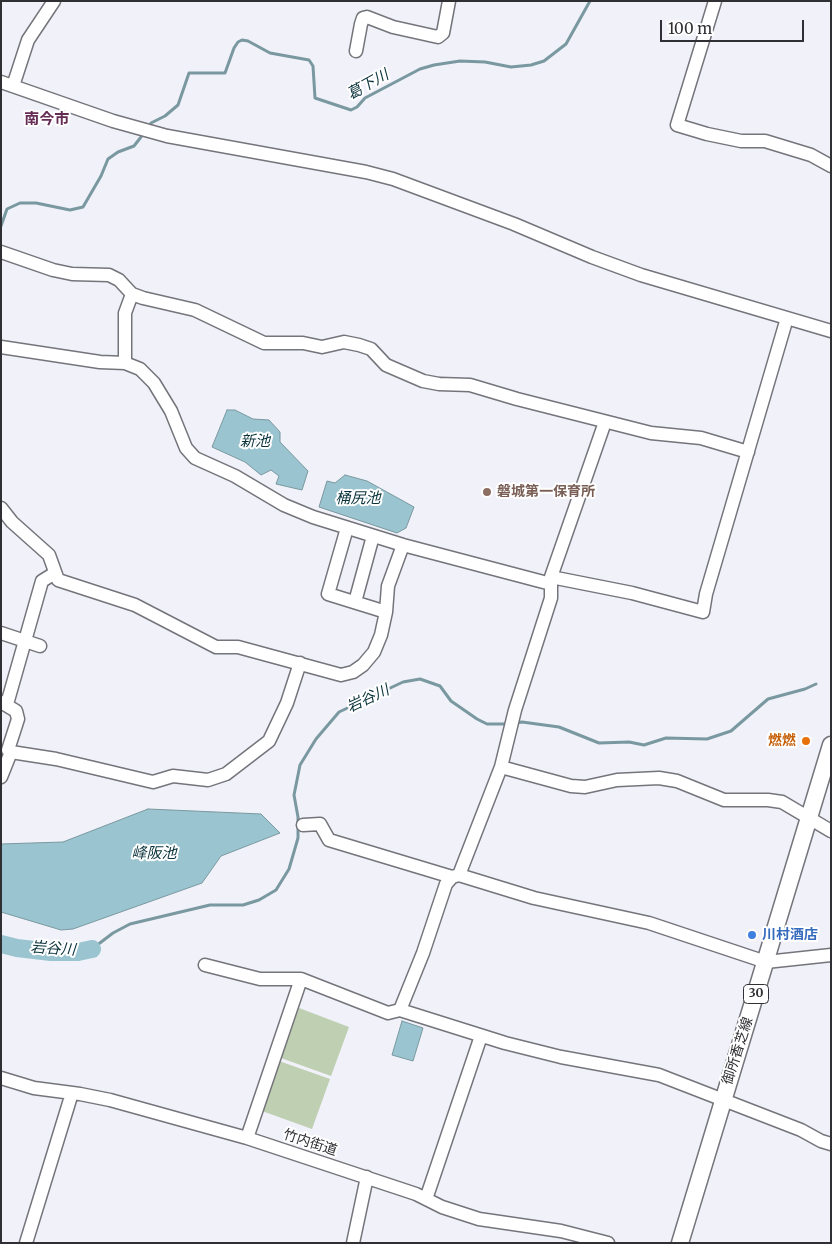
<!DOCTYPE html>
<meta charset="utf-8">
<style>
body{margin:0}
#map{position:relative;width:832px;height:1244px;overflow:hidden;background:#f0f1f9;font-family:Merriweather,serif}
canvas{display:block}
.frame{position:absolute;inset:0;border:2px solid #303034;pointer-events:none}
.scale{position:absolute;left:660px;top:20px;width:144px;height:22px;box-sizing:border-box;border:2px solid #303034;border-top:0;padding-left:6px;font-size:15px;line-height:18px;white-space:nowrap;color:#303034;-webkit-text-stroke:4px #fff;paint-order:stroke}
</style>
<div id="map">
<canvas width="832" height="1244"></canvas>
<div class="frame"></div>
<div class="scale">100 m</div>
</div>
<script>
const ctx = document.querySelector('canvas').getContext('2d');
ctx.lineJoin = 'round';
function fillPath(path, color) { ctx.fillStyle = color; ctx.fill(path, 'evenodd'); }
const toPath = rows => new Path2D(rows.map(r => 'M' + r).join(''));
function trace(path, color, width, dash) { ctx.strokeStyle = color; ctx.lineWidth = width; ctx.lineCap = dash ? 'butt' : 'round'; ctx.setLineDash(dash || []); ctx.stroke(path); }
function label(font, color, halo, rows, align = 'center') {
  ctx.font = font + ' Merriweather,"Noto Sans JP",serif'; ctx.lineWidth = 4; ctx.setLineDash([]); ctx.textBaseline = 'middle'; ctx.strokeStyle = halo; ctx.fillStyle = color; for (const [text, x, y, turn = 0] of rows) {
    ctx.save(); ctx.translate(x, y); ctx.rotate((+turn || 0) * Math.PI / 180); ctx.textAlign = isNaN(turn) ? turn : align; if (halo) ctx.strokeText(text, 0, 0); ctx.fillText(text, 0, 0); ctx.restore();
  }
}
const green = toPath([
 [299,1008,349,1027,331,1076,281,1058],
 [279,1061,330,1079,312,1129,262,1111]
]);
const water = toPath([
 [227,410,235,410,253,419,269,420,280,432,280,442,308,471,302,490,276,484,279,476,271,470,261,475,245,462,212,447,227,410],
 [345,475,367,481,414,507,406,528,397,533,319,507,327,481,335,483,345,475],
 [148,809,261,814,280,833,221,856,202,883,73,929,61,930,1,912,1,844,63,842,148,809],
 [402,1021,423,1028,413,1061,392,1055,402,1021]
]);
const stream = toPath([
 [151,123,165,116,178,105,189,73,225,73,234,48,238,42,242,40,248,41,270,53,309,60,313,66,315,98,351,110,357,107,365,98,420,69,434,65,460,61,485,62,511,67,531,65,544,61,566,44,590,1],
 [1,226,7,209,20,203,36,203,70,210,83,207,101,176,108,159,118,152,134,146,141,137],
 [515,723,522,722,559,727,599,743,629,742,644,745,666,738,707,739,731,731,768,699,805,689,816,684],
 [92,949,113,933,130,924,210,905,243,905,259,900,276,890,289,869,298,838,298,817,294,795,300,765,316,739,339,712,403,682,420,679,440,686,451,701,477,719,487,724,508,724]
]);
const river = toPath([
 [1,944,17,948,51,952,78,952,92,949]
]);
const minor = toPath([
 [715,1,677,125,707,134,741,141,765,141,811,155,831,166],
 [356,51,361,24,363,18,367,17,393,27,438,37,443,33,449,1],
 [1,82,113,121,167,136,366,172,393,179,514,224,592,257,641,275,831,331],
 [13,86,28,40,54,1],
 [1,252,53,270,72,274,109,275,119,280,132,294,143,298,195,310,264,343,303,343,322,347,344,342,359,345,371,349,386,365,423,381,439,384,470,385,517,399,651,433,701,438,748,452],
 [1,347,100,362,125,363,140,369,154,383,171,411,186,448,195,458,235,476,284,505,313,517,403,545,551,584],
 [125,363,125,313,132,294],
 [1,508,12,522,49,555,58,580,135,605,216,647,238,647,341,675,353,672,363,665,374,652,381,635,386,612,388,586,403,545],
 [347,528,328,594,386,612],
 [551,577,632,593,703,612,706,594,787,318],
 [355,602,373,536],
 [1,633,40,646],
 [1,702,16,711,18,719,8,750],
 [7,704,42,581,55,573],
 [501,767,571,786,585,787,617,780,659,778,677,781,724,800,768,800,782,802,831,831],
 [1,777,11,752,56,759,153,782,173,776,208,780,226,774,269,741,287,703,300,663],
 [303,825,320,824,329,840,452,877],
 [459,875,534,898,649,923,766,962,831,955],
 [205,965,260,979,301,979,388,1013,400,1010,505,1043,561,1057,659,1075,801,1130,821,1141,831,1144],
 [400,1010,423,953,446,884,452,877,459,875,501,767,515,710,551,598,551,577,605,422],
 [1,1078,34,1088,80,1094,110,1100,247,1138,416,1194,442,1207,479,1219,561,1231,608,1243],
 [247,1138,301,979],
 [426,1199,481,1036],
 [26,1243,72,1093],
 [353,1243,367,1177]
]);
const major = toPath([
 [680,1243,831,745]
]);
const markers = [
 [487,492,5,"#8d6e63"],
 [806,741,5,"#e8710a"],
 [752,935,5,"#3f7fe0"]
];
const shields = [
 [756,994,25]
];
const shieldNames = [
 ["30",756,994]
];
const educationNames = [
 ["磐城第一保育所",497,492]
];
const foodNames = [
 ["燃燃",796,741]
];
const shopNames = [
 ["川村酒店",762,935]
];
const streetNames = [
 ["御所香芝線",738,1051,-72],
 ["竹内街道",310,1143,18]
];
const waterNames = [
 ["葛下川",368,85,-29],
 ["新池",255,442],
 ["桶尻池",358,499],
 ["岩谷川",368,699,-25],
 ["峰阪池",154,854],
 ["岩谷川",53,949,4]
];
const neighbourhoodNames = [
 ["南今市",47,120]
];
fillPath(green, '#bfcfb1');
fillPath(water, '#9ac4cf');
trace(water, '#7a98a0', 1);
trace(stream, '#7a98a0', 3);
trace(river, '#9ac4cf', 18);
trace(minor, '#74747b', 15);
trace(major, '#74747b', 19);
trace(minor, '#fff', 12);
trace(major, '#fff', 16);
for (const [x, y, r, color] of markers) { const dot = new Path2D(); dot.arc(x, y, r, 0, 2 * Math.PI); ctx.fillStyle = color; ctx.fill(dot); trace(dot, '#fff', 2); }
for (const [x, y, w] of shields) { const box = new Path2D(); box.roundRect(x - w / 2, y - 9.5, w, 19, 4); ctx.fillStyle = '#fff'; ctx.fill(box); trace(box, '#303034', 1); }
label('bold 12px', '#303034', null, shieldNames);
label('bold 14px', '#785e54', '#fff', educationNames, 'left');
label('bold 14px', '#c56008', '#fff', foodNames, 'right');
label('bold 14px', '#366cbe', '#fff', shopNames, 'left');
label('14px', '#303034', '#fff', streetNames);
label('italic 15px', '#09323b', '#fff', waterNames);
label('bold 15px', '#642b54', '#fff', neighbourhoodNames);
</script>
